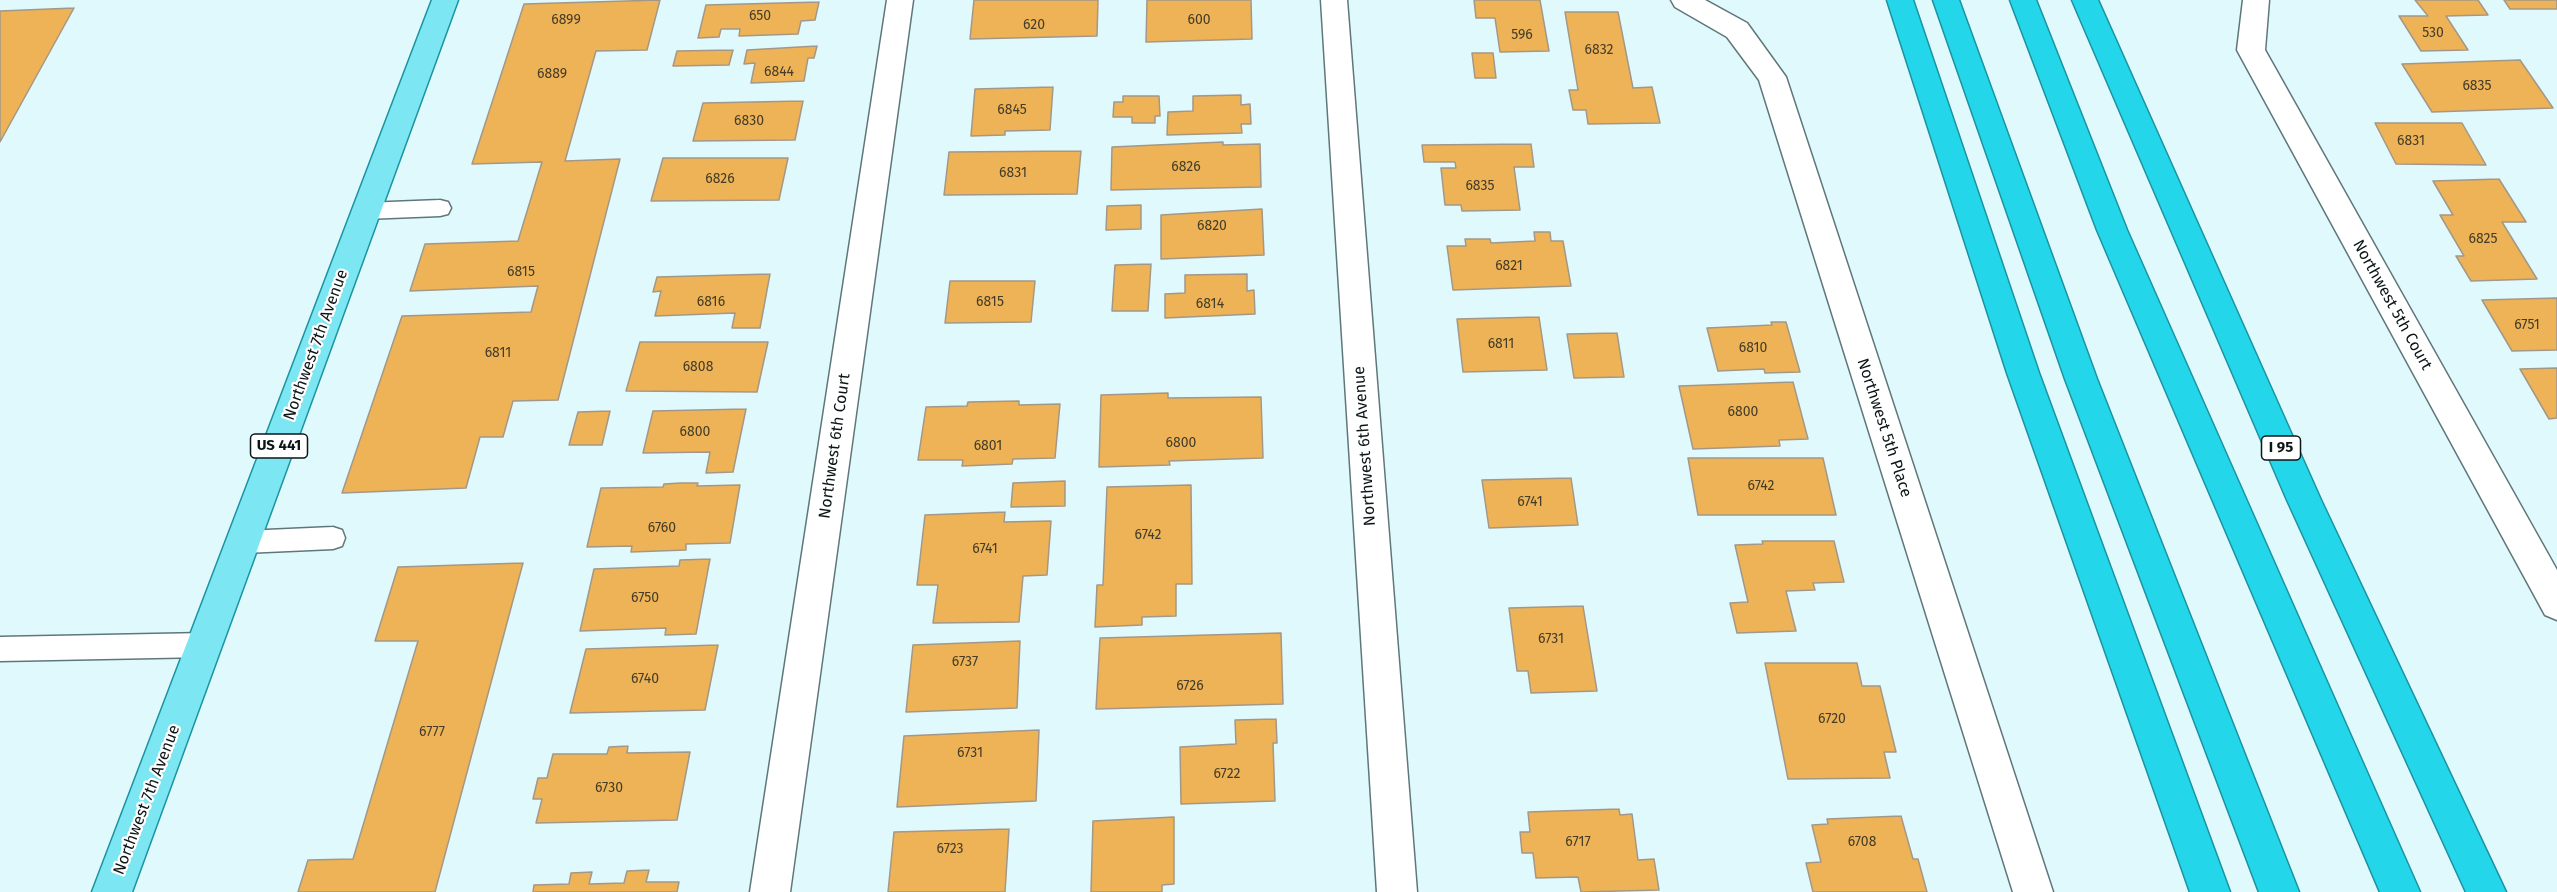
<!DOCTYPE html>
<style>
body{margin:0}
canvas{display:block;background:#e0f9fd}
</style>
<canvas width="2557" height="892"></canvas>
<script>
const ctx = document.querySelector('canvas').getContext('2d');
ctx.lineJoin = 'round';
function fillPath(path, color) { ctx.fillStyle = color; ctx.fill(path, 'evenodd'); }
const toPath = rows => new Path2D(rows.map(r => 'M' + r).join(''));
function trace(path, color, width, dash) { ctx.strokeStyle = color; ctx.lineWidth = width; ctx.lineCap = dash ? 'butt' : 'round'; ctx.setLineDash(dash || []); ctx.stroke(path); }
function label(font, color, halo, rows, align = 'center') {
  ctx.font = font + ' "Fira Sans",sans-serif'; ctx.lineWidth = 4.5; ctx.setLineDash([]); ctx.textBaseline = 'middle'; ctx.strokeStyle = halo; ctx.fillStyle = color; for (const [text, x, y, turn = 0] of rows) {
    ctx.save(); ctx.translate(x, y); ctx.rotate((+turn || 0) * Math.PI / 180); ctx.textAlign = isNaN(turn) ? turn : align; if (halo) ctx.strokeText(text, 0, 0); ctx.fillText(text, 0, 0); ctx.restore();
  }
}
const building = toPath([
 [660,0,647,50,596,51,565,161,620,159,558,400,513,401,503,437,480,437,466,488,342,493,402,316,531,312,538,286,410,291,425,244,518,241,542,162,472,164,524,4,660,0],
 [974,0,1098,0,1097,36,970,39,974,0],
 [1147,0,1251,0,1252,39,1146,42,1147,0],
 [1474,0,1540,0,1549,51,1500,52,1495,18,1476,18,1474,0],
 [2415,0,2478,0,2488,15,2446,16,2468,50,2421,51,2399,16,2428,16,2415,0],
 [2504,0,2557,0,2557,9,2510,9,2504,0],
 [819,2,815,20,801,21,798,34,739,36,740,29,721,29,719,37,698,38,706,5,819,2],
 [74,8,0,142,0,11,74,8],
 [1565,12,1618,12,1633,88,1652,87,1660,123,1588,124,1586,110,1573,110,1569,90,1578,90,1565,12],
 [817,46,814,58,808,58,804,81,751,83,755,63,744,64,747,50,817,46],
 [733,50,729,65,673,66,677,51,733,50],
 [1472,53,1493,53,1496,78,1475,78,1472,53],
 [2520,60,2553,108,2432,112,2402,64,2520,60],
 [1053,87,1050,130,1005,131,1005,135,971,136,975,89,1053,87],
 [1241,95,1241,105,1250,104,1251,124,1241,124,1242,133,1167,135,1168,112,1193,111,1193,96,1241,95],
 [1123,96,1159,96,1160,116,1155,116,1155,123,1132,123,1132,117,1113,117,1114,102,1123,102,1123,96],
 [803,101,795,140,693,141,703,103,803,101],
 [2375,123,2462,123,2486,165,2396,164,2375,123],
 [1223,142,1223,145,1260,144,1261,187,1111,190,1112,147,1223,142],
 [1531,144,1534,167,1514,167,1520,210,1462,211,1461,205,1445,205,1441,168,1456,168,1455,162,1424,162,1422,145,1531,144],
 [1081,151,1077,194,944,195,949,152,1081,151],
 [663,158,788,158,779,200,651,201,663,158],
 [2499,179,2526,222,2502,222,2537,279,2471,281,2456,256,2464,256,2440,215,2453,215,2433,181,2499,179],
 [1141,205,1141,229,1106,230,1107,206,1141,205],
 [1262,209,1264,255,1161,259,1161,215,1262,209],
 [1534,232,1550,232,1551,241,1563,241,1571,286,1453,290,1447,246,1466,246,1465,239,1490,239,1491,243,1535,241,1534,232],
 [1151,264,1148,311,1112,311,1115,265,1151,264],
 [770,274,760,328,732,328,735,313,655,316,661,291,653,292,657,277,770,274],
 [1247,274,1247,291,1254,290,1255,314,1165,318,1165,294,1185,293,1185,275,1247,274],
 [950,281,1035,281,1031,322,945,323,950,281],
 [2557,298,2557,350,2512,351,2482,300,2557,298],
 [1539,317,1547,370,1463,372,1457,319,1539,317],
 [1771,322,1786,322,1800,372,1765,373,1764,369,1718,371,1707,328,1772,325,1771,322],
 [1617,333,1624,377,1574,378,1567,334,1617,333],
 [640,342,768,342,757,392,626,391,640,342],
 [2557,368,2557,418,2549,419,2520,369,2557,368],
 [1793,382,1808,439,1779,440,1780,446,1693,449,1679,386,1793,382],
 [1168,393,1168,398,1261,397,1263,458,1169,461,1170,465,1099,467,1101,395,1168,393],
 [1019,401,1019,405,1060,404,1055,458,1013,459,1012,464,962,466,963,460,918,460,926,407,967,406,968,402,1019,401],
 [746,409,733,472,706,473,710,452,643,453,653,411,746,409],
 [610,411,602,445,569,445,578,412,610,411],
 [1688,458,1823,458,1836,515,1698,515,1688,458],
 [1571,478,1578,525,1489,528,1482,480,1571,478],
 [1065,481,1065,506,1011,507,1013,483,1065,481],
 [681,483,698,483,697,486,740,485,730,543,686,544,686,550,631,552,632,546,587,547,601,488,663,487,664,484,681,483],
 [1191,485,1192,584,1176,584,1176,616,1142,617,1142,625,1095,627,1097,585,1103,585,1107,487,1191,485],
 [1005,512,1004,522,1051,521,1047,575,1023,576,1019,622,933,623,938,585,917,585,925,515,1005,512],
 [1762,541,1834,541,1844,582,1813,583,1815,590,1786,591,1796,631,1737,633,1730,603,1748,602,1735,545,1763,544,1762,541],
 [710,559,696,634,665,635,666,628,580,631,594,569,679,566,680,560,710,559],
 [523,563,435,892,298,892,308,860,353,859,418,641,375,641,398,567,523,563],
 [1583,606,1597,691,1531,693,1528,671,1517,671,1509,608,1583,606],
 [1281,633,1283,704,1096,709,1100,638,1281,633],
 [1020,641,1017,708,906,712,913,645,1020,641],
 [718,645,705,710,570,713,586,649,718,645],
 [1765,663,1857,663,1862,686,1880,686,1896,752,1884,752,1890,778,1788,779,1765,663],
 [1276,719,1277,743,1273,743,1275,801,1181,804,1180,747,1236,744,1235,720,1276,719],
 [1039,730,1036,801,897,807,904,736,1039,730],
 [628,746,627,753,690,752,677,820,536,823,542,799,533,799,538,778,547,778,553,754,607,754,609,747,628,746],
 [1619,809,1620,815,1632,814,1638,860,1654,859,1659,890,1581,892,1578,877,1536,878,1533,853,1522,853,1520,832,1530,832,1528,812,1619,809],
 [1901,816,1913,859,1918,859,1927,892,1813,892,1806,863,1821,862,1812,825,1828,824,1827,819,1901,816],
 [1174,817,1174,884,1162,885,1162,892,1091,892,1093,821,1174,817],
 [1009,829,1005,892,888,892,894,832,1009,829],
 [649,870,646,882,679,882,677,892,533,892,534,885,569,884,571,873,592,872,589,884,624,883,627,871,649,870]
]);
const lane = toPath([
 [440,200,448,202,451,208,448,214,440,216,365,219,357,217,354,211,357,205,365,203,440,200],
 [333,527,342,530,345,538,342,546,333,549,244,553,235,550,232,542,235,534,244,531,333,527],
 [206,633,215,636,219,645,215,654,206,657,0,661,0,637,206,633]
]);
const street = toPath([
 [887,0,913,0,790,892,750,892,887,0],
 [1321,0,1347,0,1417,892,1377,892,1321,0],
 [1671,0,1705,0,1747,23,1786,77,2053,892,2013,892,1759,80,1727,37,1675,7,1671,0]
]);
const secondary = toPath([
 [2243,0,2269,0,2265,50,2557,570,2557,620,2545,615,2237,50,2243,0]
]);
const primary = toPath([
 [432,0,458,0,132,892,92,892,432,0]
]);
const highway = toPath([
 [1887,0,1913,0,2039,373,2230,892,2190,892,2007,373,1887,0],
 [1933,0,1959,0,2097,379,2299,892,2259,892,2065,379,1933,0],
 [2010,0,2036,0,2127,230,2420,892,2380,892,2097,230,2010,0],
 [2072,0,2098,0,2321,500,2506,892,2466,892,2287,500,2072,0]
]);
const numberNames = [
 ["650",760,16],
 ["6899",566,20],
 ["600",1199,20],
 ["620",1034,25],
 ["530",2433,33],
 ["596",1522,35],
 ["6832",1599,50],
 ["6844",779,72],
 ["6889",552,74],
 ["6835",2477,86],
 ["6845",1012,110],
 ["6830",749,121],
 ["6831",2411,141],
 ["6826",1186,167],
 ["6831",1013,173],
 ["6826",720,179],
 ["6835",1480,186],
 ["6820",1212,226],
 ["6825",2483,239],
 ["6821",1509,266],
 ["6815",521,272],
 ["6816",711,302],
 ["6815",990,302],
 ["6814",1210,304],
 ["6751",2527,325],
 ["6811",1501,344],
 ["6810",1753,348],
 ["6811",498,353],
 ["6808",698,367],
 ["6800",1743,412],
 ["6800",695,432],
 ["6800",1181,443],
 ["6801",988,446],
 ["6742",1761,486],
 ["6741",1530,502],
 ["6760",662,528],
 ["6742",1148,535],
 ["6741",985,549],
 ["6750",645,598],
 ["6731",1551,639],
 ["6737",965,662],
 ["6740",645,679],
 ["6726",1190,686],
 ["6720",1832,719],
 ["6777",432,732],
 ["6731",970,753],
 ["6722",1227,774],
 ["6730",609,788],
 ["6717",1578,842],
 ["6708",1862,842],
 ["6723",950,849]
];
const shields = [
 [279,446,57],
 [2281,448,39]
];
const shieldNames = [
 ["US 441",279,446],
 ["I 95",2281,448]
];
const streetNames = [
 ["Northwest 5th Court",2392,305,61],
 ["Northwest 7th Avenue",316,345,-70],
 ["Northwest 5th Place",1884,428,72],
 ["Northwest 6th Court",835,446,-82],
 ["Northwest 6th Avenue",1365,446,-94],
 ["Northwest 7th Avenue",147,800,-69]
];
fillPath(building, '#eeb357');
trace(building, '#a39887', 1.5);
trace(lane, '#60777a', 3);
trace(street, '#60777a', 3);
trace(secondary, '#60777a', 3);
trace(primary, '#1c93a0', 3);
trace(highway, '#1c93a0', 3);
fillPath(lane, '#fff');
fillPath(street, '#fff');
fillPath(secondary, '#fff');
fillPath(primary, '#7ce6f2');
fillPath(highway, '#24d6ea');
label('14px', '#453d27', null, numberNames);
for (const [x, y, w] of shields) { const box = new Path2D(); box.roundRect(x - w / 2, y - 12, w, 24, 4.5); ctx.fillStyle = '#fff'; ctx.fill(box); trace(box, '#0d1617', 1.5); }
label('bold 15px', '#0d1617', null, shieldNames);
label('16px', '#0d1617', '#fff', streetNames);
</script>
